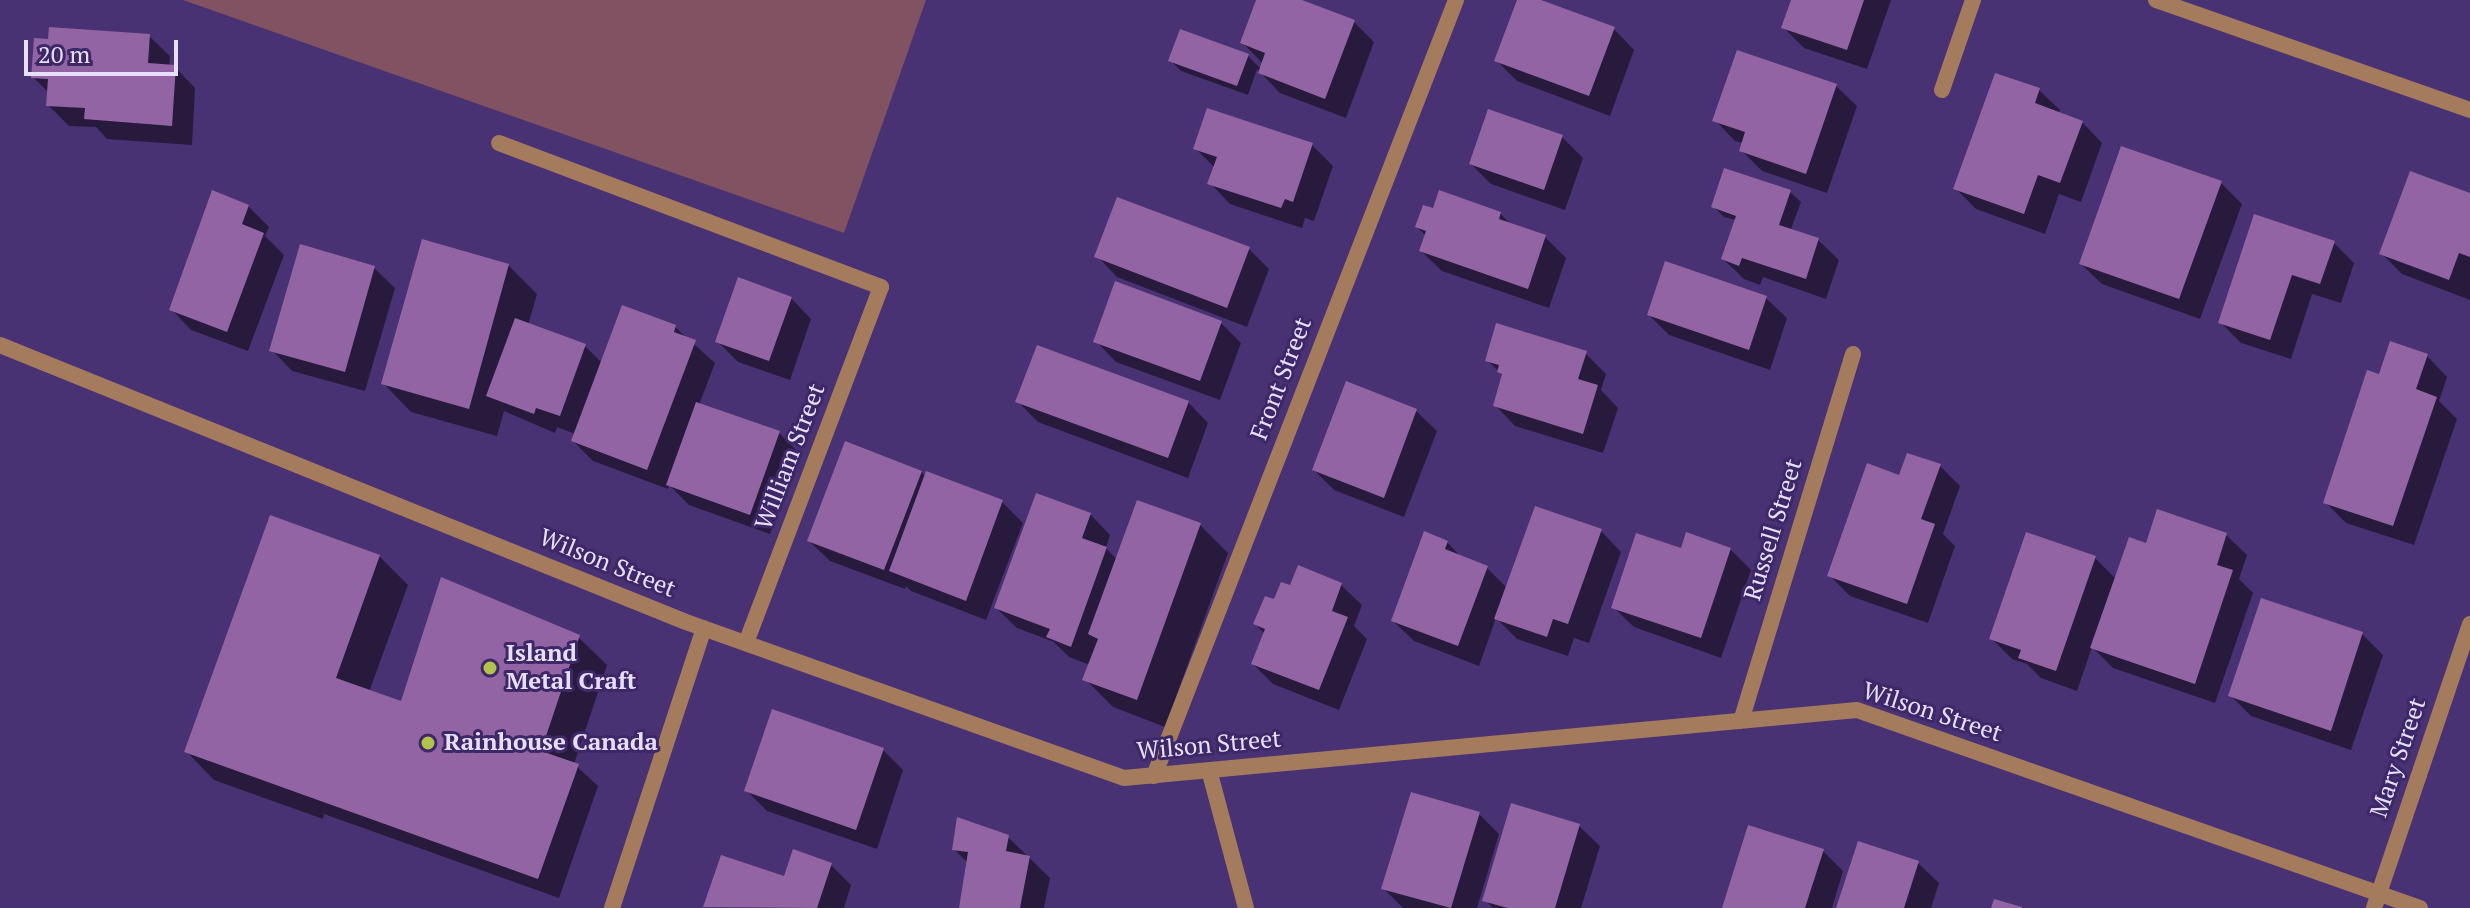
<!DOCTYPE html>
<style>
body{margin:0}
#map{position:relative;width:2470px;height:908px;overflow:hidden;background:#493273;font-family:"PT Serif",serif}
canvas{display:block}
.scale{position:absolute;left:24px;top:40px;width:154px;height:36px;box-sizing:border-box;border:4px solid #e7dfff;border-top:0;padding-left:10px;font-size:24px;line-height:28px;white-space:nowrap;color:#e7dfff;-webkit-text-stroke:6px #3e2767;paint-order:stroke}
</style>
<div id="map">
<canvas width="2470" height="908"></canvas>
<div class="scale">20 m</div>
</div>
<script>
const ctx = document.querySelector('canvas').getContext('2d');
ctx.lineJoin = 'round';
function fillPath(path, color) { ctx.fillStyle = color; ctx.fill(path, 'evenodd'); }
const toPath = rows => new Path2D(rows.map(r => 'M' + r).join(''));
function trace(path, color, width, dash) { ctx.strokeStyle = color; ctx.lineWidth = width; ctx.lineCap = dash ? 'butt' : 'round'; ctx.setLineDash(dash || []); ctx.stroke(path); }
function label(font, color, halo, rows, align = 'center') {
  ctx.font = font + ' "PT Serif",serif'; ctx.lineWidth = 6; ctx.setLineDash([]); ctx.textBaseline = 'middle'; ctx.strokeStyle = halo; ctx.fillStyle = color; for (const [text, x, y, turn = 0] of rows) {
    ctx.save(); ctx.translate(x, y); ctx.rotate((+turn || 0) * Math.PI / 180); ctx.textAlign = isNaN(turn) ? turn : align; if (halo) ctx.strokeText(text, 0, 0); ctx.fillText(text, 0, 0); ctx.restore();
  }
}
const green = toPath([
 [183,0,926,0,844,233]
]);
const shadow = toPath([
 [1258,0,1297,0,1354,22,1374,42,1346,118,1280,93,1257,69,1248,95,1181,71,1170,60,1248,56,1261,69,1263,64,1242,42],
 [1519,0,1536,0,1614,29,1634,50,1610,116,1517,81,1496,60],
 [1793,0,1891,0,1867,69,1804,48,1783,27],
 [149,36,170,56,169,67,175,67,195,88,192,145,107,139,96,127,69,126,48,105,49,93,33,77,50,41],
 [1836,86,1857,106,1827,193,1762,171,1741,150,1743,143,1735,141,1715,120],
 [2039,90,2060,110,2058,114,2082,122,2102,143,2081,202,2059,194,2045,234,1976,209,1956,189],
 [1489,112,1562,137,1583,158,1565,210,1491,184,1471,164],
 [1312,145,1333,166,1314,221,1305,218,1302,228,1230,204,1210,183,1215,168,1195,148],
 [2221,183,2242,204,2200,319,2102,284,2081,264],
 [1790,192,1801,202,1790,232,1818,240,1839,260,1826,299,1763,277,1760,285,1744,279,1723,259,1736,220,1724,217,1714,207],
 [2470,195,2470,300,2402,274,2382,254],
 [248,206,269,227,265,236,284,255,248,351,191,330,171,309],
 [1434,211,1500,213,1512,226,1545,237,1566,258,1549,308,1442,271,1421,251,1426,236,1417,227],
 [2334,243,2354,263,2341,303,2312,294,2291,359,2241,343,2220,322],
 [1249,249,1269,269,1247,327,1117,277,1097,256],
 [508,265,537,294,528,325,585,346,602,363,675,327,715,363,699,405,779,433,799,453,770,534,689,505,669,485,668,489,593,461,573,441,575,434,557,427,555,433,504,411,497,436,411,412,383,383],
 [374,268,395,288,365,391,292,371,272,350],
 [791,298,811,319,790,380,738,362,717,341],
 [1766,298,1787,318,1770,370,1669,335,1649,315],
 [1220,322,1241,343,1220,400,1116,362,1096,341],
 [1585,353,1606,374,1601,390,1618,408,1603,453,1515,426,1495,405,1504,377,1487,360],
 [2427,356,2447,377,2439,401,2457,419,2414,545,2346,523,2325,502,2380,376],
 [1018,402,1188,402,1208,423,1188,478,1038,422],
 [1416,411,1437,431,1404,517,1334,490,1314,470],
 [1940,466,1960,486,1943,534,1955,546,1928,623,1850,596,1830,576,1901,478],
 [921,472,926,477,1002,502,1023,523,986,620,911,591,906,586,905,589,830,561,809,541],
 [1090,514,1110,535,1106,548,1117,560,1200,525,1228,553,1165,727,1113,707,1085,679,1090,665,1069,657,1054,642,1017,628,996,608],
 [1601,531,1621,552,1589,643,1574,638,1568,656,1517,639,1496,618,1479,666,1414,641,1393,621,1447,542,1463,559,1487,568,1507,588],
 [2226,535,2247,555,2239,579,2253,593,2215,703,2113,668,2092,647,2077,691,2041,678,2027,664,2012,659,1991,638,2095,558,2116,579,2147,546],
 [1730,549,1751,570,1721,658,1634,627,1613,607],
 [379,556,408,585,369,692,409,706,578,637,607,665,574,764,598,786,559,898,324,814,323,819,214,780,186,751],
 [1341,585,1362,605,1354,626,1367,639,1339,710,1273,684,1253,664,1265,634,1255,624,1291,587],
 [2262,601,2362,634,2383,655,2351,750,2251,716,2231,696],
 [883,750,903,770,877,849,767,811,747,791],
 [1479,814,1499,834,1477,908,1403,908,1384,889],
 [1579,826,1600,846,1581,908,1493,908,1485,900],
 [1008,837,1050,878,1044,908,961,908,968,863,954,849],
 [1823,851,1843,871,1832,908,1724,908],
 [1918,863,1939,883,1931,908,1838,908],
 [831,865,851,885,844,908,705,907]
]);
const building = toPath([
 [1256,0,1302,0,1355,20,1325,99,1258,73,1265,53,1240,43],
 [1517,0,1541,0,1615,27,1589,96,1494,61],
 [1791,0,1864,0,1847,50,1781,28],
 [49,27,150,34,148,63,176,65,172,126,84,119,85,108,46,106,48,79,31,78,34,38,48,39],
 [1180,29,1249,54,1237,86,1168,61],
 [1737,50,1837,84,1806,174,1739,151,1745,132,1712,121],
 [1995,73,2040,88,2035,103,2083,121,2060,183,2038,175,2024,214,1953,189],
 [1207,108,1313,143,1293,202,1285,199,1281,208,1207,184,1217,157,1193,149],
 [1488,109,1563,135,1544,190,1469,164],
 [2121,146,2222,181,2179,299,2079,264],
 [1724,168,1791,190,1779,225,1819,238,1806,279,1742,258,1739,266,1721,259,1736,216,1711,207],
 [2410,171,2470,193,2470,257,2459,253,2449,280,2379,254],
 [212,190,249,205,242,224,264,233,227,332,169,310],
 [1439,190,1501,212,1499,219,1546,235,1528,289,1419,251,1426,231,1415,227,1423,205,1433,208],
 [1117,197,1250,247,1227,308,1094,257],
 [2254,214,2335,241,2320,284,2292,275,2270,340,2218,323],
 [422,239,509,264,469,409,381,384],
 [300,244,375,266,345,372,269,351],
 [1665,261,1767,296,1749,350,1647,315],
 [738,277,792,297,769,361,715,342],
 [1115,281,1222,321,1200,381,1093,342],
 [622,305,676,325,674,332,696,340,647,470,571,441],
 [515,318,586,344,560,416,536,408,534,414,486,396],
 [1496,323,1587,351,1578,379,1598,385,1583,434,1493,406,1502,374,1497,372,1499,365,1485,361],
 [2390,341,2428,354,2416,389,2437,397,2393,526,2323,503,2367,370,2379,374],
 [1037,345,1189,401,1168,458,1015,402],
 [1346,381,1417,409,1384,498,1312,470],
 [696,402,780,431,750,515,666,485],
 [845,441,922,471,884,570,807,541],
 [1907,453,1941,464,1921,519,1935,524,1907,604,1827,576,1867,463,1899,475],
 [926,471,1003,500,966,601,889,571],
 [1036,493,1091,513,1082,538,1107,547,1071,647,1046,637,1050,629,994,608],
 [1137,500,1201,523,1137,700,1082,680,1098,639,1088,634],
 [1535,506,1602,529,1568,624,1553,619,1547,637,1494,619],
 [2157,509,2227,533,2217,565,2233,570,2195,684,2090,648,2129,537,2146,543],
 [270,515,380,555,336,678,401,701,441,577,580,635,541,751,579,764,538,879,184,752],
 [1424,531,1448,541,1445,549,1488,566,1458,646,1391,621],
 [1686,532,1731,548,1701,638,1611,608,1636,533,1681,548],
 [2026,532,2096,556,2056,671,2018,658,2021,650,1989,639],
 [1298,565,1342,583,1332,611,1348,617,1319,690,1251,664,1265,629,1253,624,1265,596,1274,599,1281,582,1290,585],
 [2261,598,2363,632,2331,731,2228,696],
 [772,709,884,748,856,830,744,791],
 [1411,792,1480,812,1451,908,1381,889],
 [1511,803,1580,824,1555,908,1508,908,1482,901],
 [957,817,1009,835,1006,851,1030,856,1020,908,959,908,968,852,952,850],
 [1748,825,1824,849,1805,908,1722,908],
 [1858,841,1919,861,1904,908,1836,908],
 [793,849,832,863,817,908,703,907,721,855,784,876],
 [1994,899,2022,907,2022,908,1991,908]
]);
const service = toPath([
 [499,143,881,287]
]);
const minor = toPath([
 [2156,0,2470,110],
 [1942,90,1973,0],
 [0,345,686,622,1124,778,1857,710,2420,908],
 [746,643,881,287],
 [1741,721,1853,354],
 [1209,770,1246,908],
 [1154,776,1456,0],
 [612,908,704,628],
 [2374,908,2470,624]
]);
const markers = [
 [490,668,8,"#b2c34c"],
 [428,743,8,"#b2c34c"]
];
const streetNames = [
 ["Front Street",1282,379,-69],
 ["William Street",791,457,-69],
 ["Russell Street",1774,530,-73],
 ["Wilson Street",607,564,22],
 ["Wilson Street",1932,713,18],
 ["Wilson Street",1209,746,-5],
 ["Mary Street",2399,758,-71]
];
const poiNames = [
 ["Island",506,654],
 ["Metal Craft",506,682],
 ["Rainhouse Canada",444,743]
];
fillPath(green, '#805262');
fillPath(shadow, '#0007');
fillPath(building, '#9264a3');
trace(service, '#a57b5d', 16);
trace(minor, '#a57b5d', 16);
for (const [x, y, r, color] of markers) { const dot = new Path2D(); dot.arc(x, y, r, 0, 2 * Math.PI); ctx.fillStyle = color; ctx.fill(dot); trace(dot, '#3e2767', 3); }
label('24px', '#e7dfff', '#3e2767', streetNames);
label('bold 24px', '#e7dfff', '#3e2767', poiNames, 'left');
</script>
